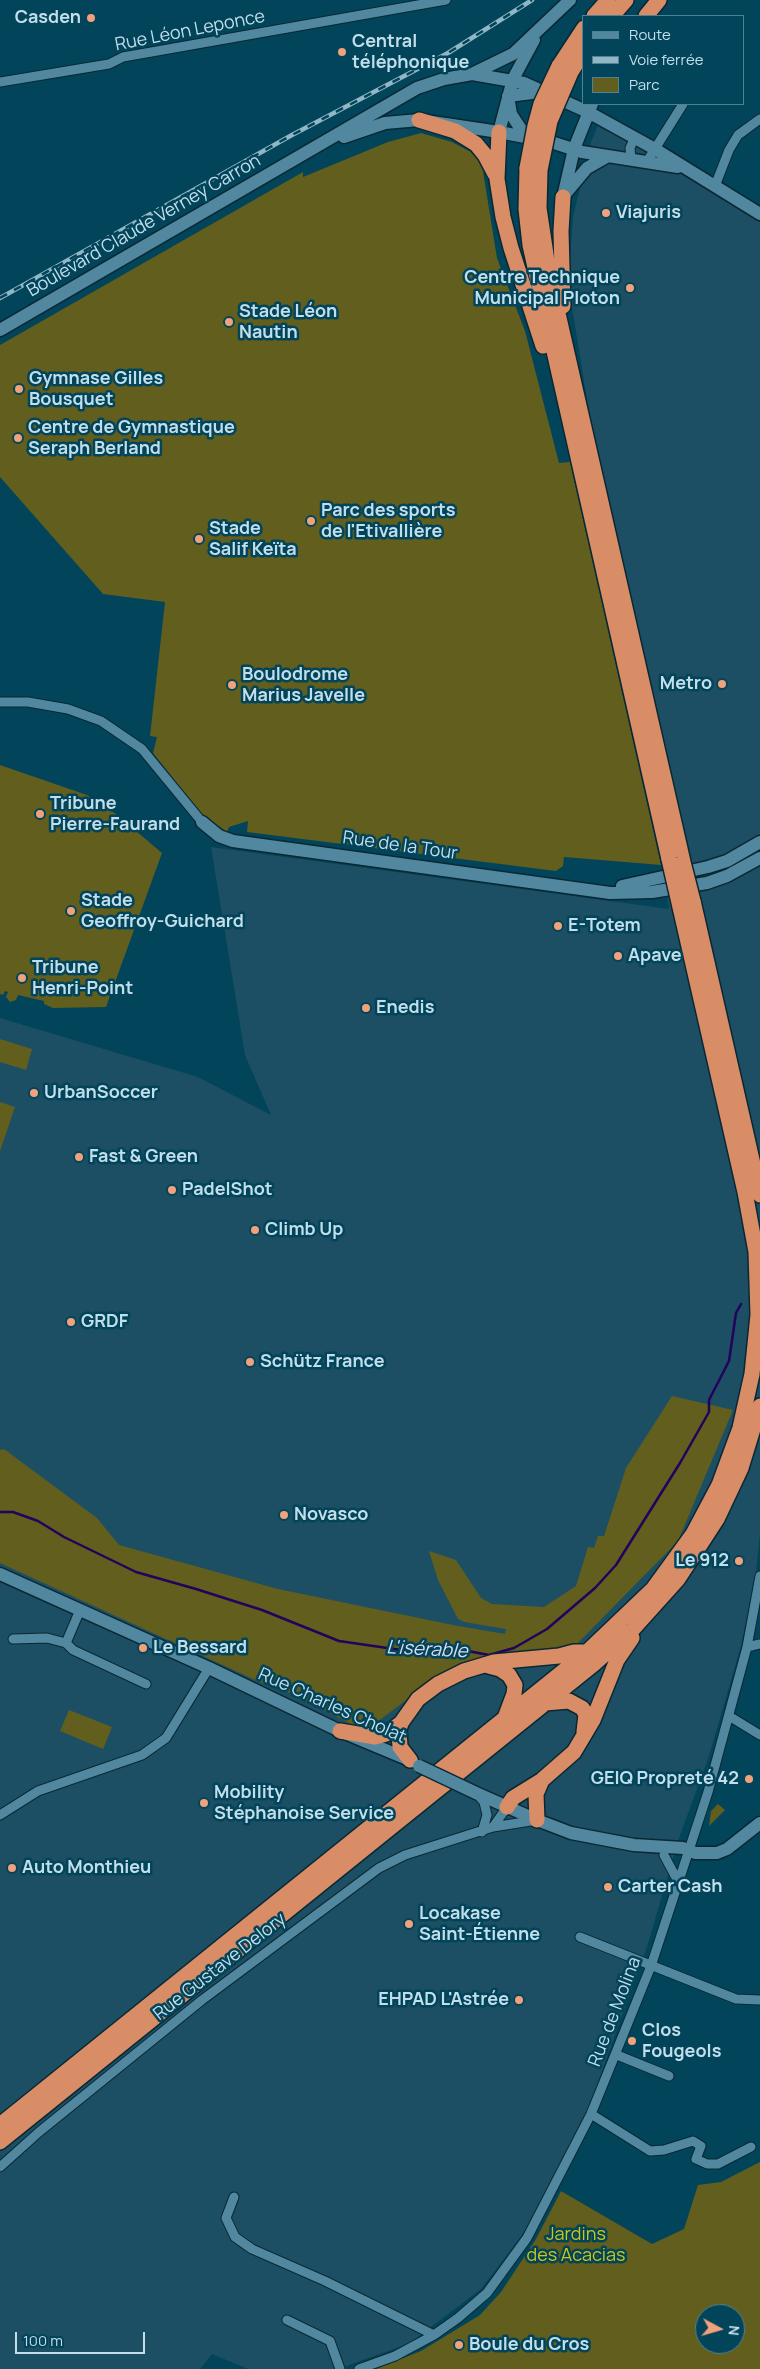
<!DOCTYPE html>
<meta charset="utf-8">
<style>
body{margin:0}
#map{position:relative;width:760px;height:2369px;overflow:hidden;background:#024459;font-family:Manrope,sans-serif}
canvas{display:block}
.legend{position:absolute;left:582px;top:15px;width:162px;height:90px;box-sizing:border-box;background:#024459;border:1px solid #4f8293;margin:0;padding:6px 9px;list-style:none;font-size:15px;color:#c3deeb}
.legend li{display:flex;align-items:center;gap:10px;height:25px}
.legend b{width:25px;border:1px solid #4f8293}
.north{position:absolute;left:695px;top:2304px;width:50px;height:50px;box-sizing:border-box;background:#024459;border:1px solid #4f8293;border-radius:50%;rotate:96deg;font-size:14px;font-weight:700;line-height:20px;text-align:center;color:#c3deeb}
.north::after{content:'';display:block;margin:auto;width:18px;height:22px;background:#f1a27b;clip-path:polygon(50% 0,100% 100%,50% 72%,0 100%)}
.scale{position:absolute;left:15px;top:2332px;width:130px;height:22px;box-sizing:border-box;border:2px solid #c3deeb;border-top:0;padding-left:6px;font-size:15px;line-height:18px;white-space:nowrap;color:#c3deeb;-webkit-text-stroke:4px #024459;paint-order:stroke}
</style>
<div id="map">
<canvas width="760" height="2369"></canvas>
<ul class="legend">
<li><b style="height:6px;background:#51889f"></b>Route</li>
<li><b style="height:6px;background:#91b6c5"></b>Voie ferrée</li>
<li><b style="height:14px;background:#615e1e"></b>Parc</li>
</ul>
<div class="north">N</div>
<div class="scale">100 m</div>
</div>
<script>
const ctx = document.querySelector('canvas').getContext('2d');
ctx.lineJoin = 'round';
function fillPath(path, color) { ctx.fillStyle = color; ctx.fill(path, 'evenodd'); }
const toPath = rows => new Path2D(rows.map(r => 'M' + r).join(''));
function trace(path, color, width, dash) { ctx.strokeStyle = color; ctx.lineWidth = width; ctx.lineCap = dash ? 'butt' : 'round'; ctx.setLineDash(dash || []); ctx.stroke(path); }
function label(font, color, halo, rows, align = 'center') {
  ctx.font = font + ' Manrope,sans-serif'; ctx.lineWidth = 5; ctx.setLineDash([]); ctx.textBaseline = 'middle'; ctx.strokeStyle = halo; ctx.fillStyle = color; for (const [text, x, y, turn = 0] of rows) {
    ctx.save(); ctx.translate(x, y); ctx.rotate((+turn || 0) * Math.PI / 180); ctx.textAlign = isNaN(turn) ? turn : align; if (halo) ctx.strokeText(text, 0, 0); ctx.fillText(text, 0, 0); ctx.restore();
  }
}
const built = toPath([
 [599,123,760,222,760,1533,756,1572,741,1646,709,1756,678,1841,647,1947,587,2112,539,2209,522,2235,481,2289,410,2343,338,2369,248,2369,212,2354,200,2369,0,2369,0,1018,198,1077,271,1115,245,1055,211,847,669,909,568,282,573,217,591,142]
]);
const green = toPath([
 [421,133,452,142,471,152,482,165,497,258,525,331,559,463,570,462,661,865,564,857,563,866,556,871,247,832,248,821,229,827,227,832,202,815,153,753,157,737,150,736,165,602,103,594,0,477,0,345,303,172,303,177,388,142],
 [0,765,87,795,116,814,162,853,106,1007,53,1008,44,1004,44,1001,18,995,16,1000,10,1002,6,997,8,992,5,991,3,995,0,994],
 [0,1039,32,1049,26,1070,0,1062],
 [0,1102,15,1107,0,1151],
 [672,1396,733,1410,678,1541,573,1648,445,1671,365,1731,268,1682,264,1684,0,1563,0,1450,4,1449,97,1518,119,1545,278,1589,453,1625,505,1634,506,1629,464,1622,458,1619,438,1580,429,1551,456,1560,481,1598,492,1604,544,1607,576,1586,588,1547,594,1548,598,1536,604,1536,626,1468],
 [69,1710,112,1727,103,1749,60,1731],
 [718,1804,725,1810,709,1826,711,1811],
 [760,2162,760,2369,376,2369,421,2351,480,2315,501,2292,536,2239,561,2191,652,2244,684,2229,698,2185,721,2182],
 [705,2314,735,2314,735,2344,705,2344]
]);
const stream = toPath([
 [0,1512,13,1512,38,1521,64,1537,136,1572,196,1589,262,1610,339,1641,401,1650,452,1648,489,1655,514,1648,547,1629,595,1588,616,1565,680,1463,709,1412,709,1400,729,1361,736,1313,741,1304]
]);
const street = toPath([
 [0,82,109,64,123,57,446,0],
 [631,159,630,148,635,137],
 [648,160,683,104],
 [715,186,729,150,738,135,760,119],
 [0,702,28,702,68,709,101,721,142,749,202,822],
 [80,1610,66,1643,73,1650,146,1684],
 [13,1639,47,1638,66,1643],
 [747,1647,760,1644],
 [729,1716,760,1735],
 [478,1795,484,1802,487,1815,482,1832],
 [0,1815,38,1791,142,1755,166,1738,209,1668],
 [493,1827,507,1807],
 [664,1855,679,1883],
 [580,1937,736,1999,760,2000],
 [617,2055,669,2076],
 [591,2114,650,2151,664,2150,693,2141,701,2146,696,2159,707,2164,718,2164,751,2147],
 [0,2167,39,2132,202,2000,379,1868,405,1855,493,1827,537,1820],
 [234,2197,226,2218,235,2237,252,2249,325,2281,434,2335],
 [287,2320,330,2341,340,2369],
 [359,2369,395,2356,434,2335,458,2318,487,2293,527,2238,591,2114,651,1966,708,1792,747,1647,760,1576]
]);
const secondary = toPath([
 [474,73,513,54,570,0],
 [499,132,513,79,534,40],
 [344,137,385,123,419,120,499,132,551,142,582,152,678,167],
 [526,137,511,114,508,96,540,92],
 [566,193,587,168,608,156],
 [563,197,574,149,592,104],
 [0,330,417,88,444,79,472,74,524,83,588,112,655,149,760,214],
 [202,822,219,836,233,841,610,893,652,892,707,883,727,876,760,858],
 [622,886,708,867,727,861,760,842],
 [0,1574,209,1668,340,1731,412,1761],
 [476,1793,537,1820,571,1833,634,1845,683,1848,695,1853,717,1853,727,1849,760,1823]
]);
const highway = toPath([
 [594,16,608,0],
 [612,16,626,0],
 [646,16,659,0],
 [559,66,584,28],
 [571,72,584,51],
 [419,120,455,131,476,144,485,155,495,174],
 [499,132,497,179,503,217,511,248,543,346],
 [527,168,526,209,530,245,669,859],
 [540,170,539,208,549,274,683,862],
 [563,306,561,231,563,197],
 [693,901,760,1195],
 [485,1665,500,1669,509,1675,515,1685,514,1694,505,1718],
 [545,1703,569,1701,582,1708,586,1714,584,1732],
 [340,1731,375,1737,386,1734,401,1723],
 [410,1760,400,1747,399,1730,401,1723,418,1699,438,1684,464,1671,494,1662,559,1656,574,1652,587,1652],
 [507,1807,513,1798,542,1780,574,1752,593,1720,617,1660,632,1638],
 [537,1820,536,1794,542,1780],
 [0,2125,587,1652,653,1589,693,1534,719,1485,740,1428,752,1374,758,1315,756,1252,745,1192,680,907],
 [0,2142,594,1664,633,1629,678,1579,717,1519,741,1468,760,1406]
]);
const rail = toPath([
 [0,298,292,135,448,53,532,0]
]);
const secondaryBridge = toPath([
 [419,1766,476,1793]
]);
const highwayBridge = toPath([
 [527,168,535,126,541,104,559,66],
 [540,170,550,121,571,72],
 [669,859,680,907],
 [683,862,693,901]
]);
const markers = [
 [91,18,5,"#f1a27b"],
 [342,52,5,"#f1a27b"],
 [606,213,5,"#f1a27b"],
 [630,288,5,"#f1a27b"],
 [229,322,5,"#f1a27b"],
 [19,389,5,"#f1a27b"],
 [18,438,5,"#f1a27b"],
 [311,521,5,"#f1a27b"],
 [199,539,5,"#f1a27b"],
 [722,684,5,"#f1a27b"],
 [232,685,5,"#f1a27b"],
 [40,814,5,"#f1a27b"],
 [71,911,5,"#f1a27b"],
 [558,926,5,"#f1a27b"],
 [618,956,5,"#f1a27b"],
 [22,978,5,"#f1a27b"],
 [366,1008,5,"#f1a27b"],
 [34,1093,5,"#f1a27b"],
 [79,1157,5,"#f1a27b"],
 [172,1190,5,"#f1a27b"],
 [255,1230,5,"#f1a27b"],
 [71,1322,5,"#f1a27b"],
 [250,1362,5,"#f1a27b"],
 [284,1515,5,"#f1a27b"],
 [739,1561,5,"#f1a27b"],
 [143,1648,5,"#f1a27b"],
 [749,1779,5,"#f1a27b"],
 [204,1803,5,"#f1a27b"],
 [12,1868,5,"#f1a27b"],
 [608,1887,5,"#f1a27b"],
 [409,1924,5,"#f1a27b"],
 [519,2000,5,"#f1a27b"],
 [632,2041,5,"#f1a27b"],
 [459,2345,5,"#f1a27b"]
];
const poiNames = [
 ["Casden",81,18,"right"],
 ["Central",352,42],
 ["téléphonique",352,63],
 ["Viajuris",616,213],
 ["Centre Technique",620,278,"right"],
 ["Municipal Ploton",620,299,"right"],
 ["Stade Léon",239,312],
 ["Nautin",239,333],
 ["Gymnase Gilles",29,379],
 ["Bousquet",29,400],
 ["Centre de Gymnastique",28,428],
 ["Seraph Berland",28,449],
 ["Parc des sports",321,511],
 ["de l'Etivallière",321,532],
 ["Stade",209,529],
 ["Salif Keïta",209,550],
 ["Boulodrome",242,675],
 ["Marius Javelle",242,696],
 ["Metro",712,684,"right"],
 ["Tribune",50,804],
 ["Pierre-Faurand",50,825],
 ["Stade",81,901],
 ["Geoffroy-Guichard",81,922],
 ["E-Totem",568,926],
 ["Apave",628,956],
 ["Tribune",32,968],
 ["Henri-Point",32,989],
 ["Enedis",376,1008],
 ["UrbanSoccer",44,1093],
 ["Fast & Green",89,1157],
 ["PadelShot",182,1190],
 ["Climb Up",265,1230],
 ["GRDF",81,1322],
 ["Schütz France",260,1362],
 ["Novasco",294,1515],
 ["Le 912",729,1561,"right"],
 ["Le Bessard",153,1648],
 ["GEIQ Propreté 42",739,1779,"right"],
 ["Mobility",214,1793],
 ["Stéphanoise Service",214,1814],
 ["Auto Monthieu",22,1868],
 ["Carter Cash",618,1887],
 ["Locakase",419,1914],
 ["Saint-Étienne",419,1935],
 ["EHPAD L'Astrée",509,2000,"right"],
 ["Clos",642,2031],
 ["Fougeols",642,2052],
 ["Boule du Cros",469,2345]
];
const streetNames = [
 ["Rue Léon Leponce",190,31,-11],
 ["Boulevard Claude Verney Carron",144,226,-30],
 ["Rue de la Tour",400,846,8],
 ["Rue Charles Cholat",332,1706,24],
 ["Rue Gustave Delory",220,1967,-38],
 ["Rue de Molina",615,2012,-69]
];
const parkNames = [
 ["Jardins",576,2235],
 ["des Acacias",576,2256]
];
const waterNames = [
 ["L'isérable",427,1650,3]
];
fillPath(built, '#1c4f63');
fillPath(green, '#615e1e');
trace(stream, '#23025d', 2.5);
trace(street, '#0a2834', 11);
trace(secondary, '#0a2834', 15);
trace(highway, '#0a2834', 18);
trace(street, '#51889f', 9);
trace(secondary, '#51889f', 12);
trace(highway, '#d88d67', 15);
trace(rail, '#91b6c5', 4.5);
trace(rail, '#024459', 2.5, [8]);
trace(secondaryBridge, '#0a2834', 15, []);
trace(highwayBridge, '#0a2834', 18, []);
trace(secondaryBridge, '#51889f', 12);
trace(highwayBridge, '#d88d67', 15);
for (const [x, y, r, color] of markers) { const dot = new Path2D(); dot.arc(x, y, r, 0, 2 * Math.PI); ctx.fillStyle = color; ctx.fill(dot); trace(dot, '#024459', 2); }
label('bold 18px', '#c3deeb', '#024459', poiNames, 'left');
label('18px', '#c3deeb', '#024459', streetNames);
label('18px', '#cdc618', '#024459', parkNames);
label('italic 19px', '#dadaf2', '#024459', waterNames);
</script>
